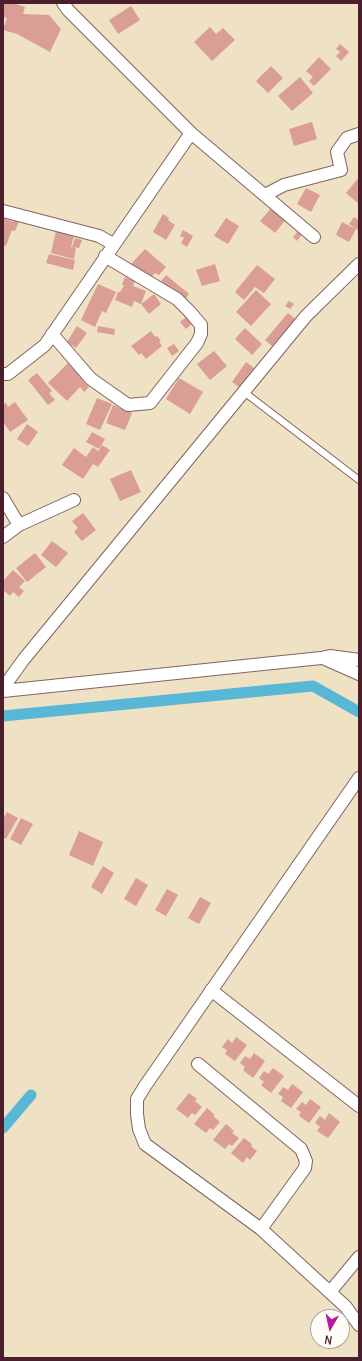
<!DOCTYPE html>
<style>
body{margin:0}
#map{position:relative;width:362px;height:1361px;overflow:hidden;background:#efe1c3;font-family:Delius,sans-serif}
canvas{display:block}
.frame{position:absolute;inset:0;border:4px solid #4a1f2b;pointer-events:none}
.north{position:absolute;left:310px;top:1309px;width:40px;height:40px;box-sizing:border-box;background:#fdfcf7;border:1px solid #b5a4a5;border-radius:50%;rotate:189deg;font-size:11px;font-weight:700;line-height:16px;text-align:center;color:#4a1f2b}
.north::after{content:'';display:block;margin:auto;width:14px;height:18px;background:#b5179e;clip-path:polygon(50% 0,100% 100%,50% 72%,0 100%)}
</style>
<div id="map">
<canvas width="362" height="1361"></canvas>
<div class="frame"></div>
<div class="north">N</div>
</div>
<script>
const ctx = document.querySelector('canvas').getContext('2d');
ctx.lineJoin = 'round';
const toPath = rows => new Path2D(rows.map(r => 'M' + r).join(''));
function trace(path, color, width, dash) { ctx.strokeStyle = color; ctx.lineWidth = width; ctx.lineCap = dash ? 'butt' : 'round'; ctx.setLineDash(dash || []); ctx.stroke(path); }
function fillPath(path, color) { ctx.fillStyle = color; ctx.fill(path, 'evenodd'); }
const canal = toPath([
 [3,716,313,686,359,712],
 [3,1128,31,1095]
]);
const building = toPath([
 [3,3,13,3,25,7,23,14,49,15,61,29,50,52,17,34,3,30,7,18,3,17],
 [131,6,140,20,118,34,109,20],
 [210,27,216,34,223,28,235,40,212,61,194,42],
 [340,44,349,52,341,61,336,56,340,52,336,49],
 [319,57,331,69,314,86,309,81,313,77,306,71],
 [271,66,283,78,268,93,256,81],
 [300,77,313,93,292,111,278,96],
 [312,122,317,139,294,146,289,129],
 [359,177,359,204,346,193],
 [306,188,320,195,311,212,297,204],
 [273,206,287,218,275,233,260,221],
 [163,214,169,218,168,220,175,225,166,240,153,232],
 [15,216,20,219,15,231,12,230,6,246,3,245,3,218,13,222],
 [354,217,359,220,359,231,349,224],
 [226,218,239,226,228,244,214,236],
 [342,222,356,229,349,242,336,235],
 [183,230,193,236,187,247,181,243,184,238,180,236],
 [299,230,303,233,297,241,293,237],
 [56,231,74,235,71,247,76,248,74,259,51,253],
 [75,238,82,240,79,248,72,247],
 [145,249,166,267,159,275,155,273,151,277,131,264],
 [49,254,75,260,73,270,46,263],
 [215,264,220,281,202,286,196,270],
 [257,265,275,279,264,293,255,287,244,300,235,292],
 [166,275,189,294,185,300,161,281],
 [125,277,135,281,133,286,146,291,141,304,134,301,132,307,115,300,118,292,120,292,124,286,122,284],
 [98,284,116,292,106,313,102,311,95,327,81,320],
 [256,290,271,304,251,326,236,312],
 [154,294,161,304,149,314,141,304],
 [289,301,294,304,290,309,285,306],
 [288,313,295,319,272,346,265,340],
 [186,317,192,324,186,329,180,322],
 [77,326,87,333,76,348,67,342],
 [98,326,115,329,114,335,97,332],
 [245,328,262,344,252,355,235,339],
 [151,331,155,337,157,336,161,341,159,342,162,346,146,359,141,353,139,355,131,346],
 [174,344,179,351,172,356,167,348],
 [214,351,227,366,210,380,197,364],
 [69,362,86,378,83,381,89,387,84,392,80,387,67,401,48,383],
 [246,362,254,368,239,387,232,382],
 [37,373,52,391,49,393,55,400,48,405,28,380],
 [179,378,203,392,190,414,166,399],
 [97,398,112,404,100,430,86,424],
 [15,402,28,420,10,432,3,422,3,404,6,403,8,407],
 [113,405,132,413,125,430,106,423],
 [27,424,38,432,28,446,17,439],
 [92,432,105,439,99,449,86,442],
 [102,445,110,450,98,467,93,464,83,479,62,465,74,448,86,457,93,447,98,451,98,452],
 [131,470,141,492,120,501,110,479],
 [83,513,96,530,82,541,74,532,78,528,72,521],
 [52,541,68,553,56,567,41,555],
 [35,553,46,567,27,582,16,568],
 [13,570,25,581,19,587,24,591,19,597,13,592,10,596,3,590,3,581],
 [7,812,18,818,6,839,3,837,3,819],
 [21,818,33,824,21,845,10,839],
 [79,831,103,842,93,866,69,855],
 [103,866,114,873,102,894,91,887],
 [136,878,148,885,136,906,124,899],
 [167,889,178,895,166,916,155,910],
 [200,897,211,903,199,924,188,918],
 [236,1037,247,1045,235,1061,225,1054,227,1050,222,1047,228,1039,232,1043],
 [254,1053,265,1061,253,1078,243,1070,245,1067,240,1063,245,1056,250,1059],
 [273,1068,284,1076,271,1093,261,1085,264,1082,259,1078,264,1071,268,1074],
 [292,1084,303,1092,291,1108,281,1101,283,1097,278,1094,283,1087,288,1090],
 [189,1093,197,1099,195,1101,202,1107,195,1115,192,1113,188,1118,176,1109],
 [310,1099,321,1107,309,1123,299,1116,301,1112,296,1109,302,1102,306,1105],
 [207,1108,215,1115,213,1116,220,1122,213,1130,210,1128,206,1133,194,1124],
 [329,1113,340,1122,328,1138,317,1131,320,1127,315,1123,320,1116,325,1120],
 [226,1124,234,1131,232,1133,239,1138,232,1146,229,1144,225,1149,213,1140],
 [244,1138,252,1144,251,1146,257,1151,250,1160,247,1157,243,1163,231,1153]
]);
const lane = toPath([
 [244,392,359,480]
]);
const street = toPath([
 [191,133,314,237],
 [265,195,284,185,341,170,337,152,347,138,359,134],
 [3,211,99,236,113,244],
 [52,334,91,379,128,405,150,403,197,343,201,334,201,325,190,312,177,299,105,256],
 [3,374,8,374,45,345,191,133,68,10,63,3],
 [3,498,19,525,74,500],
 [3,537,19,525],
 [323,658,359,674],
 [3,688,24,659,306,316,359,264],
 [3,691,321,658,330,656,359,660],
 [359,778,145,1086,137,1099,137,1114,139,1129,145,1144,261,1229,346,1307,359,1325],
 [211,990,359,1106],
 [198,1064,301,1149,306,1161,305,1168,261,1229],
 [330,1292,359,1257]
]);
trace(canal, '#57b7d5', 11);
fillPath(building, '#da9e96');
trace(lane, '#846360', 8);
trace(street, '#846360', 14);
trace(lane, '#fff', 6);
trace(street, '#fff', 12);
</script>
